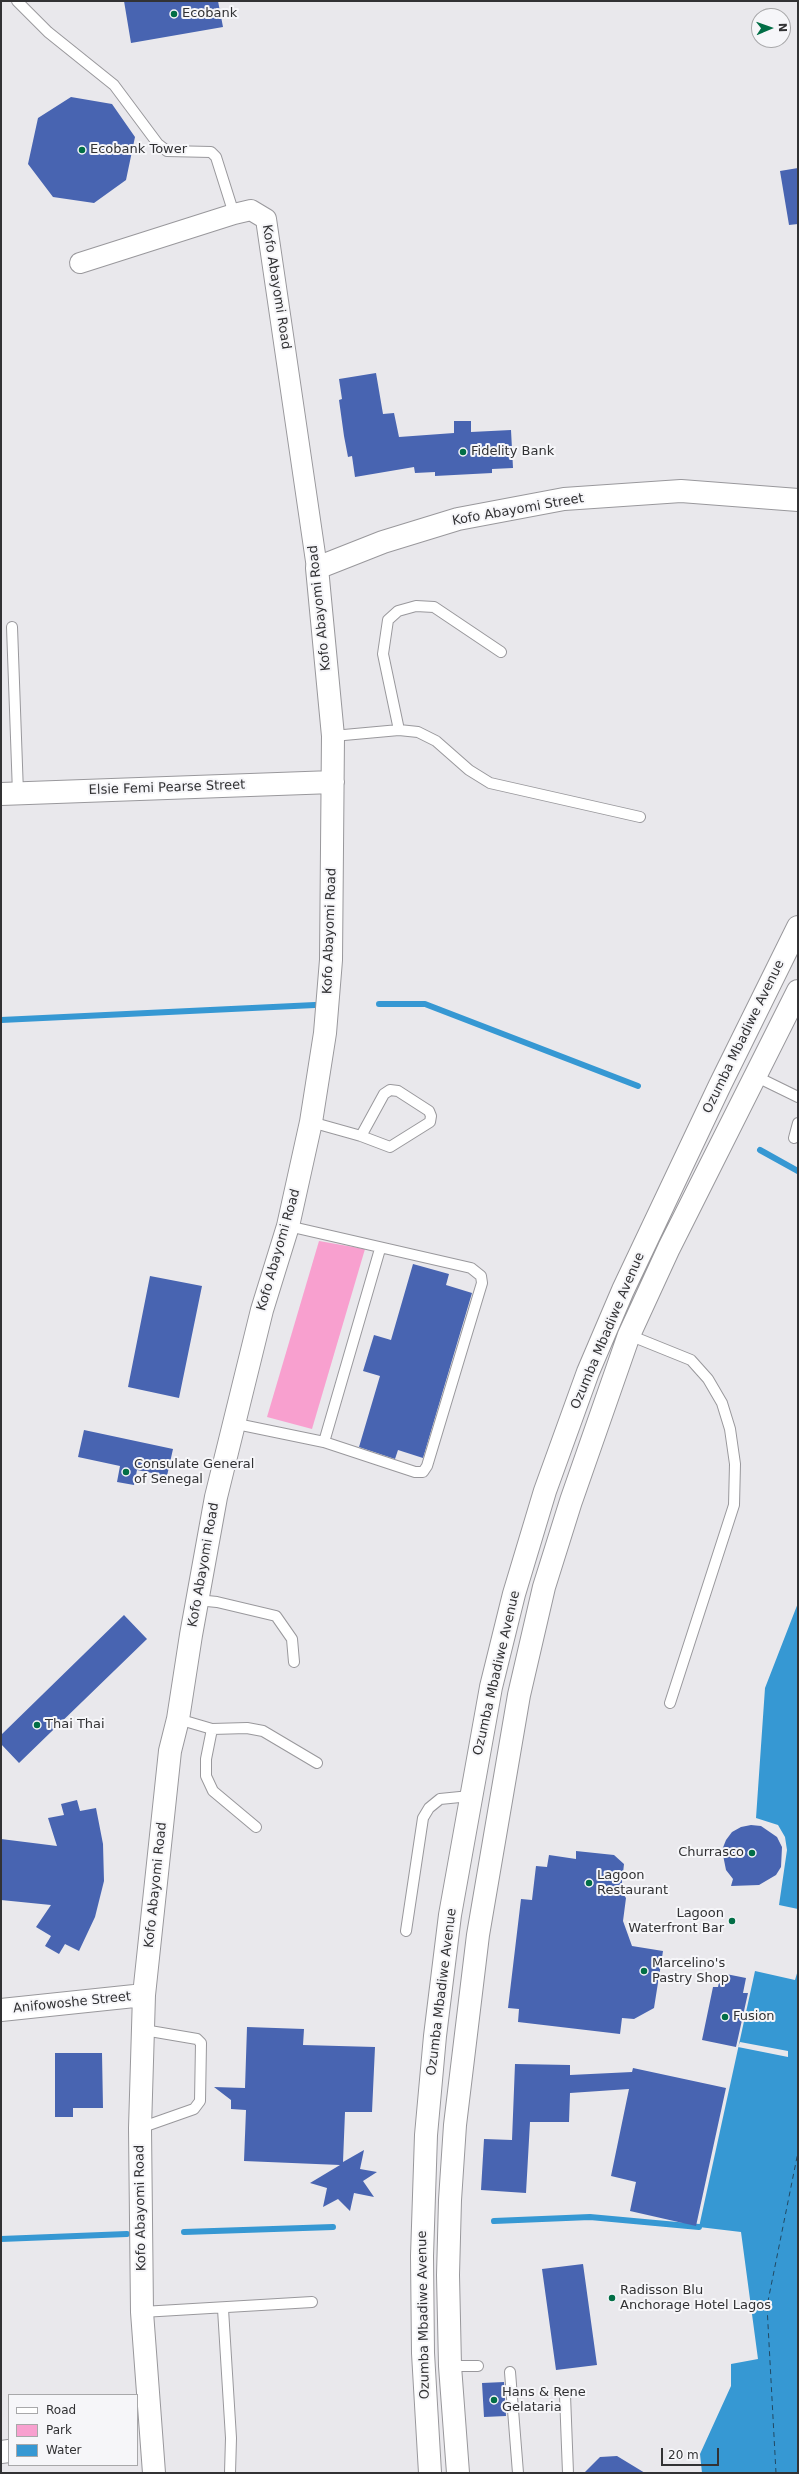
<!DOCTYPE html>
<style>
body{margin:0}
#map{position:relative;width:799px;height:2474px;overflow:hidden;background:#e9e8ec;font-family:"DejaVu Sans",sans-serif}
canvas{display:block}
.frame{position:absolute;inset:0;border:2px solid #323234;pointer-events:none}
.legend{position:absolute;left:8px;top:2394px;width:130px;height:72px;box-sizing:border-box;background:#f6f6f9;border:1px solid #a8a8aa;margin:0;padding:5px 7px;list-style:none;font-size:12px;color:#323234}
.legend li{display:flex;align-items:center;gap:8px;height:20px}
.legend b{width:20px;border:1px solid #a8a8aa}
.north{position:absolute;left:751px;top:8px;width:40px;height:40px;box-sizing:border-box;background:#f6f6f9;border:1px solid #a8a8aa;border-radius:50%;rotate:88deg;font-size:11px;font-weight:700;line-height:16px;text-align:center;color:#323234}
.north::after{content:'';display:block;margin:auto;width:14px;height:18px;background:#026e46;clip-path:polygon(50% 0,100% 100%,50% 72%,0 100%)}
.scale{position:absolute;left:661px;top:2448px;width:58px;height:18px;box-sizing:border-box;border:2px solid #323234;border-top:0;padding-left:5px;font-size:12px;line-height:14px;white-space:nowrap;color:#323234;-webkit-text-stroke:3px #f6f6f9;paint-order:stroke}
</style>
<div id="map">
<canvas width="799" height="2474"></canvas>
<div class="frame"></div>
<ul class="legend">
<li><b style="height:5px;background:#fff"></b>Road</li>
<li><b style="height:11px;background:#f8a0cf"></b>Park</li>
<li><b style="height:11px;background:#3698d3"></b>Water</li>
</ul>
<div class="north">N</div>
<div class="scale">20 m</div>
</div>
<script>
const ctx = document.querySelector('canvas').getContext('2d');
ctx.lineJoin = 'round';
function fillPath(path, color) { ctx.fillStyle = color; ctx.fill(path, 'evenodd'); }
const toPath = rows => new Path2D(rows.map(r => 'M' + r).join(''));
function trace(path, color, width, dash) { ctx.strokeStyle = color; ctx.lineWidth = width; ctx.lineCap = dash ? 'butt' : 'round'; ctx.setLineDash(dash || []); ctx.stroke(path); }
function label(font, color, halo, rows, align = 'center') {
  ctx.font = font + ' "DejaVu Sans",sans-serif'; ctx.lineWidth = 4; ctx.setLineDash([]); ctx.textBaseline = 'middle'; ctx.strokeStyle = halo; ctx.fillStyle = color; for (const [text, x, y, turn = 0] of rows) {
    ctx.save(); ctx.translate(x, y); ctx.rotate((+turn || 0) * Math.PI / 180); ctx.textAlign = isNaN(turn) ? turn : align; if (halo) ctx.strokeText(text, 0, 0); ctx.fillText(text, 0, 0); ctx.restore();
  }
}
const green = toPath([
 [319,1241,365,1249,312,1429,267,1417]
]);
const water = toPath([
 [798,1603,798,1909,779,1905,787,1850,785,1837,778,1825,756,1818,765,1688],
 [798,1970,798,2473,702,2473,700,2454,731,2386,731,2364,758,2359,741,2232,699,2227,755,1971,795,1980]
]);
const pier = toPath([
 [740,2042,788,2051,788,2057,738,2047]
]);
const stream = toPath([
 [379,1004,425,1004,638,1086],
 [1,1020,315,1005],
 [760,1150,798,1171],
 [494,2221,590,2217,699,2227],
 [184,2232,333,2227],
 [1,2239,127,2234]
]);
const ferry = toPath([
 [776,2473,767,2306,798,2152]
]);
const building = toPath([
 [124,1,218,1,223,27,131,43],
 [71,97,112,104,135,137,126,180,94,203,53,197,28,164,38,118],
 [798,168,798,224,789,225,780,171],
 [376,373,383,414,394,413,399,437,454,433,454,421,471,421,471,432,511,430,513,468,492,469,492,473,435,476,435,472,415,473,414,467,355,477,352,456,348,457,344,436,339,400,342,399,339,379],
 [413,1264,449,1274,446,1285,472,1293,423,1458,398,1450,395,1459,359,1447,380,1376,363,1371,374,1335,391,1340],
 [150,1276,202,1286,179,1398,128,1387],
 [84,1430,173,1449,167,1476,137,1470,134,1485,117,1482,120,1466,78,1457],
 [124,1615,147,1639,19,1763,1,1744,1,1735],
 [77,1800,80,1811,96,1808,103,1844,104,1881,95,1917,79,1951,65,1944,59,1954,45,1946,51,1936,36,1927,51,1905,1,1900,1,1839,57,1846,48,1818,64,1815,61,1804],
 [751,1825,761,1826,777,1837,782,1847,781,1867,776,1875,759,1885,731,1886,733,1879,726,1870,722,1850,726,1840,732,1832,741,1827],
 [576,1851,614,1855,624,1864,621,1891,626,1898,623,1921,632,1946,663,1951,654,2008,634,2019,622,2018,620,2034,518,2022,519,2009,508,2008,521,1899,532,1900,536,1866,547,1867,549,1855,576,1859],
 [721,1973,746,1978,743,1993,748,1993,736,2047,702,2040,713,1987,718,1987],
 [247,2027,304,2029,303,2045,375,2047,372,2112,345,2112,343,2162,364,2150,360,2169,377,2172,363,2181,374,2197,354,2193,350,2211,338,2199,323,2207,327,2188,310,2183,340,2165,244,2161,246,2110,231,2109,231,2100,214,2087,245,2088],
 [55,2053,102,2053,103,2108,73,2108,73,2117,55,2117],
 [515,2064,570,2065,570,2075,632,2072,633,2068,726,2088,696,2226,630,2211,636,2182,611,2176,629,2089,570,2093,569,2122,530,2122,526,2193,481,2190,484,2139,512,2140],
 [583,2264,597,2365,556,2370,542,2269],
 [504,2382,506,2416,484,2417,482,2383],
 [617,2456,645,2473,584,2473,600,2457]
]);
const lane = toPath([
 [17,1,48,32,114,85,158,144,167,151,211,152,216,157,234,214],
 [12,627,18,793],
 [399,730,383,654,388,620,398,611,416,606,434,607,501,652],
 [333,736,399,730,418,732,436,741,469,770,490,783,640,817],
 [755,1076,798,1097],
 [311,1122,361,1136,390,1147,430,1122,431,1116,429,1111,398,1091,390,1090,384,1094,361,1136],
 [794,1138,798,1123],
 [629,1335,691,1360,708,1379,722,1403,730,1429,735,1464,734,1505,670,1703],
 [232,1423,324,1442,415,1472,423,1472,427,1466,482,1283,481,1276,471,1268,288,1226],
 [324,1442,380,1249],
 [197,1600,217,1602,276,1616,292,1639,294,1662],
 [178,1719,212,1729,247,1728,263,1731,317,1763],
 [212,1729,206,1759,206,1776,213,1791,256,1827],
 [406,1931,423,1818,429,1808,440,1799,470,1796],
 [140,2128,194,2109,200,2101,201,2043,197,2039,144,2030],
 [223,2309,231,2438,230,2473],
 [142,2312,312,2302],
 [450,2366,478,2366],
 [510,2372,518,2473],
 [565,2395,568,2473]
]);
const street = toPath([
 [80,263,234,214,251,210,266,219,317,568]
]);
const secondary = toPath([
 [1,794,333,782],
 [1,2010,144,1995],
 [1,2452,9,2451],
 [154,2473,142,2312,140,2128,144,1995,170,1751,178,1719,191,1635,216,1497,262,1310,288,1226,311,1122,325,1033,331,960,333,736,317,568,383,542,458,519,564,499,681,491,798,500]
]);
const highway = toPath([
 [430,2473,423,2353,422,2256,426,2135,435,2036,450,1915,491,1687,514,1594,545,1491,588,1372,623,1290,720,1085,798,927],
 [458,2473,450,2366,448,2275,450,2200,455,2125,478,1935,519,1695,544,1587,571,1501,629,1335,669,1248,798,991]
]);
const markers = [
 [174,14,4,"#026e46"],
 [82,150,4,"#026e46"],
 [463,452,4,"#026e46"],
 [126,1472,4,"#026e46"],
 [37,1725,4,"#026e46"],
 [752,1853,4,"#026e46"],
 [589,1883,4,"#026e46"],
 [732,1921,4,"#026e46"],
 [644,1971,4,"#026e46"],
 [725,2017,4,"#026e46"],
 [612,2298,4,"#026e46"],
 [494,2400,4,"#026e46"]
];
const poiNames = [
 ["Ecobank",182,14],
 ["Ecobank Tower",90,150],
 ["Fidelity Bank",471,452],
 ["Consulate General",134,1465],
 ["of Senegal",134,1480],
 ["Thai Thai",45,1725],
 ["Churrasco",744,1853,"right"],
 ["Lagoon",597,1876],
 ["Restaurant",597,1891],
 ["Lagoon",724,1914,"right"],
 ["Waterfront Bar",724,1929,"right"],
 ["Marcelino's",652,1964],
 ["Pastry Shop",652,1979],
 ["Fusion",733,2017],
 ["Radisson Blu",620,2291],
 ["Anchorage Hotel Lagos",620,2306],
 ["Hans & Rene",502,2393],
 ["Gelataria",502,2408]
];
const streetNames = [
 ["Kofo Abayomi Road",276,287,81],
 ["Kofo Abayomi Street",518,510,-10],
 ["Kofo Abayomi Road",320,608,-96],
 ["Elsie Femi Pearse Street",167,788,-2],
 ["Kofo Abayomi Road",330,931,-88],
 ["Ozumba Mbadiwe Avenue",744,1037,-64],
 ["Kofo Abayomi Road",279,1250,-74],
 ["Ozumba Mbadiwe Avenue",608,1331,-67],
 ["Kofo Abayomi Road",204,1565,-80],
 ["Ozumba Mbadiwe Avenue",497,1673,-77],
 ["Kofo Abayomi Road",156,1885,-84],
 ["Ozumba Mbadiwe Avenue",442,1992,-83],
 ["Anifowoshe Street",72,2003,-6],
 ["Kofo Abayomi Road",141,2208,-91],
 ["Ozumba Mbadiwe Avenue",424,2315,-91]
];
fillPath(green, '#f8a0cf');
fillPath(water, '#3698d3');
fillPath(pier, '#e9e8ec');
trace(stream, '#3698d3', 6);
trace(ferry, '#224963', 1, [5, 4]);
fillPath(building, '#4864b1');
trace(lane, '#99989c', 12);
trace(street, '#99989c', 22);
trace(secondary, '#99989c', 24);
trace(highway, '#99989c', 24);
trace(lane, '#fff', 10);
trace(street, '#fff', 20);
trace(secondary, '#fff', 22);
trace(highway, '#fff', 22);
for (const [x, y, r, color] of markers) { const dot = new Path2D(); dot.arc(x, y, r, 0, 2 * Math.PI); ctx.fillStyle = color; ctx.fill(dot); trace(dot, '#f6f6f9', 1.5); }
label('13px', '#323234', '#f6f6f9', poiNames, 'left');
label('13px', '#323234', '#f6f6f9', streetNames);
</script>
